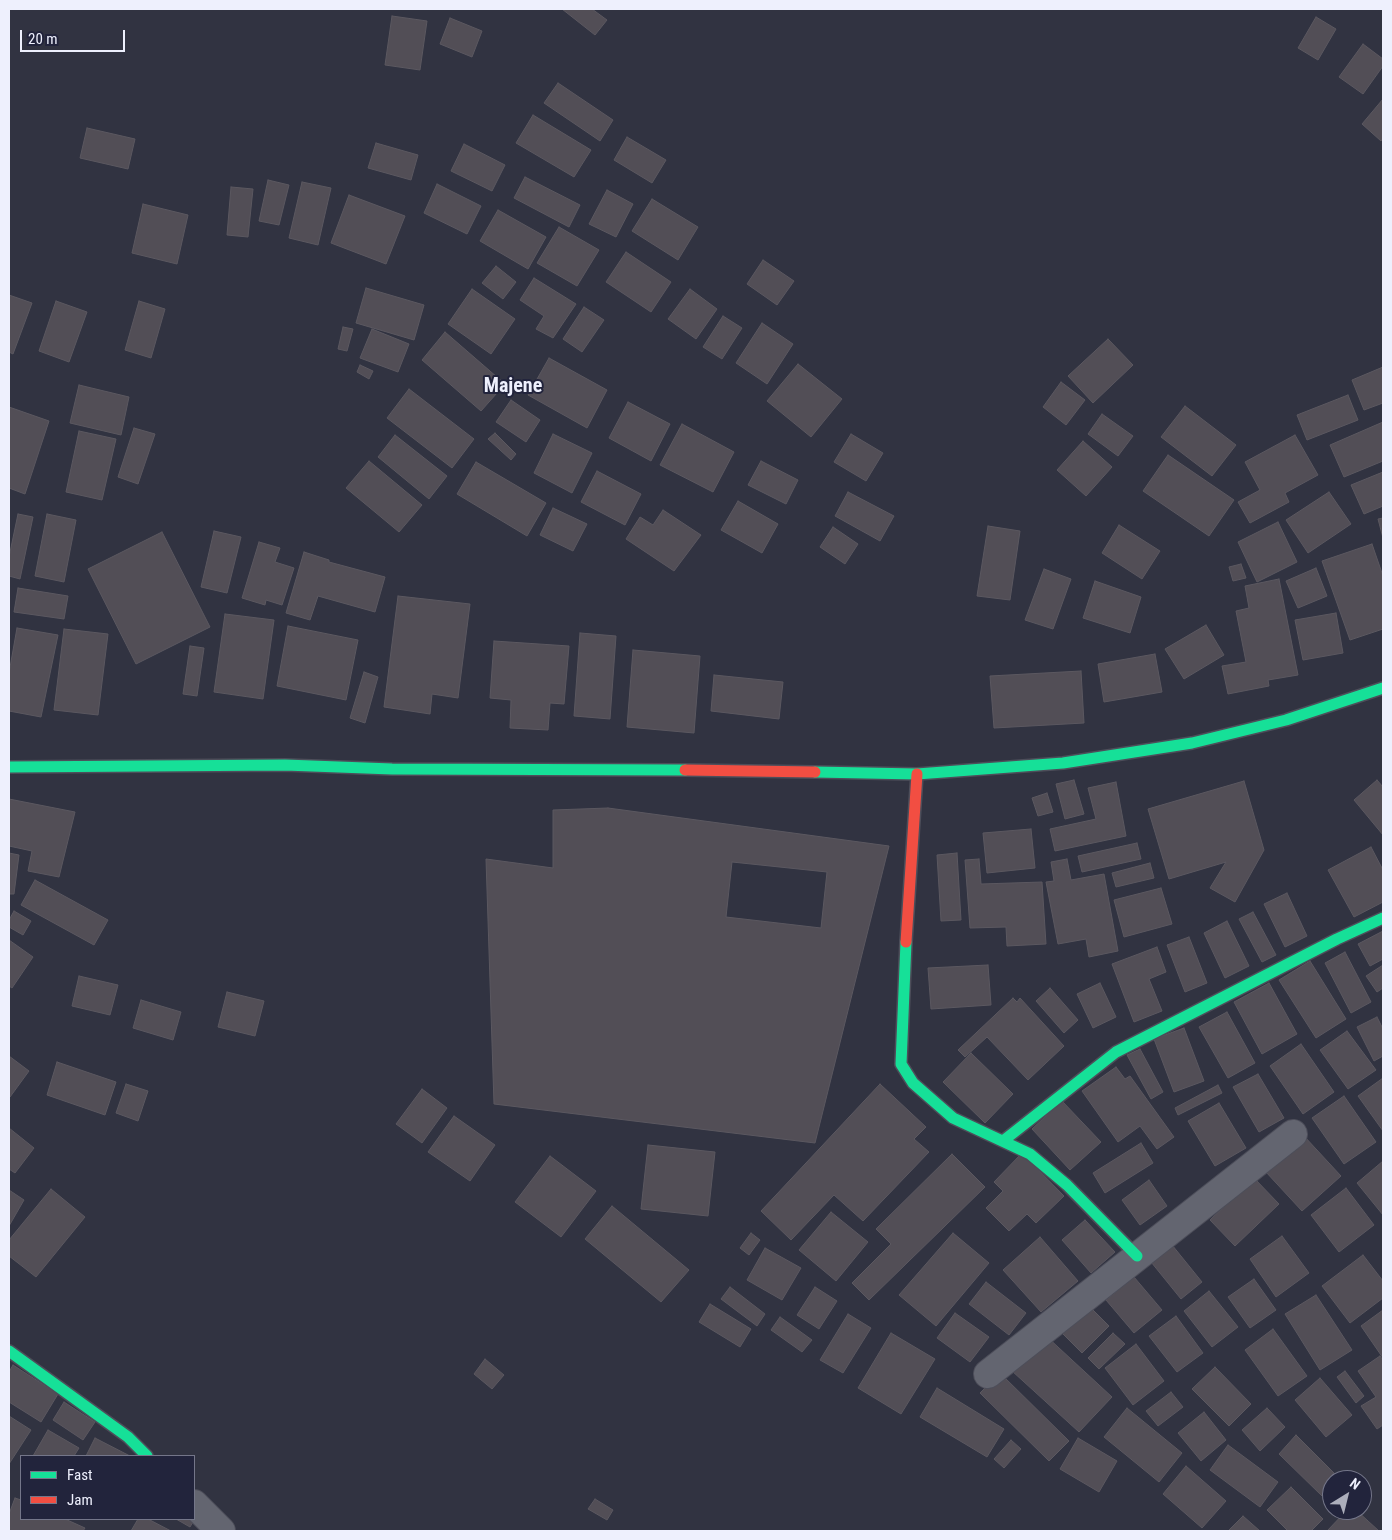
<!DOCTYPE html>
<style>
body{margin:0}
#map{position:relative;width:1392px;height:1540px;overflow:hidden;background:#313341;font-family:"Roboto Condensed",sans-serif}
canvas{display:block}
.frame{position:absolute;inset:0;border:10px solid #eef0fd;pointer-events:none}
.legend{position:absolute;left:20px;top:1455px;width:175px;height:65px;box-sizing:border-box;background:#22243c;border:1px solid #747689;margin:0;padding:6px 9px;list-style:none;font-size:15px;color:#eef0fd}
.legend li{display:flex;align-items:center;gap:10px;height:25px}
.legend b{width:25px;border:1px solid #747689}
.north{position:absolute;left:1322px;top:1470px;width:50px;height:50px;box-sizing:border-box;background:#22243c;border:1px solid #747689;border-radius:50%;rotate:36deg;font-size:14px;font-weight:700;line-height:20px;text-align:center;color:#eef0fd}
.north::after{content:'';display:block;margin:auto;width:18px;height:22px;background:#acaebb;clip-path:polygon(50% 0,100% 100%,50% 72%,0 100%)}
.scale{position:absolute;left:20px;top:30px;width:105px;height:22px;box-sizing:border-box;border:2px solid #eef0fd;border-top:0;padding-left:6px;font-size:15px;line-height:18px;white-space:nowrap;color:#eef0fd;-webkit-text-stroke:4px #22243c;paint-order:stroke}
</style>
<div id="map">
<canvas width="1392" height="1540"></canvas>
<div class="frame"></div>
<ul class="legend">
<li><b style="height:6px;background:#16e098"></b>Fast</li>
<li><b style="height:6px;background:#f24e42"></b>Jam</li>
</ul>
<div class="north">N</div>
<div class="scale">20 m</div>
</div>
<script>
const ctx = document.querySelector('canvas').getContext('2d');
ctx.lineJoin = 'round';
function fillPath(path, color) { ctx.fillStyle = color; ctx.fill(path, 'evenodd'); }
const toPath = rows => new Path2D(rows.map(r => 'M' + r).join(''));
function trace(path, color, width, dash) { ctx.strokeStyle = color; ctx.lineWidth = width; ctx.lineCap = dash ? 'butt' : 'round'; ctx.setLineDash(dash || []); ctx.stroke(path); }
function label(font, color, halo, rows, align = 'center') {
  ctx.font = font + ' "Roboto Condensed",sans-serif'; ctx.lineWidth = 4; ctx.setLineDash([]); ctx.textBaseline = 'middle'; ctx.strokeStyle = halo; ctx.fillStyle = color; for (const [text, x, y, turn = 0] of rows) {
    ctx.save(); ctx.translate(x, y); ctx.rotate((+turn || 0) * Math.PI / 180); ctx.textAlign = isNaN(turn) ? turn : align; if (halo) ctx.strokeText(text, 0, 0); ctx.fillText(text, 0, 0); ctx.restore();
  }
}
const building = toPath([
 [562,9,592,9,607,20,595,35,562,9],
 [392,16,427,21,420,70,385,65,392,16],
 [1316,17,1336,29,1318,60,1298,48,1316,17],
 [450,18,482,31,472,57,440,44,450,18],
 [1363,44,1383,59,1383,66,1363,94,1339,77,1363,44],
 [558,83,613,120,600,141,544,103,558,83],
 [1383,99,1383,138,1381,141,1362,124,1383,99],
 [533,115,591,150,574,177,516,143,533,115],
 [87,128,135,139,128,169,80,158,87,128],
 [627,137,666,160,652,183,614,160,627,137],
 [376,143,418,155,411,180,368,168,376,143],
 [464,144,505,165,492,191,451,171,464,144],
 [525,177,580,205,569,227,514,198,525,177],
 [268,180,289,185,279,225,259,221,268,180],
 [302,182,331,188,318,245,289,238,302,182],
 [437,184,481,206,467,234,424,213,437,184],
 [231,187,253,189,248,237,227,235,231,187],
 [607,190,633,204,616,237,589,224,607,190],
 [349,195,405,216,386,264,331,243,349,195],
 [652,199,698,227,678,260,632,231,652,199],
 [143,204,188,215,177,264,132,253,143,204],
 [498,210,546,237,528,269,480,241,498,210],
 [559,227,599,250,577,286,537,263,559,227],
 [626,252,671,282,651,312,606,282,626,252],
 [763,260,794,281,777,305,747,284,763,260],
 [496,266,516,282,503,299,482,283,496,266],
 [534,278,576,304,553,338,536,329,544,316,520,300,534,278],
 [366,288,424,305,414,340,356,323,366,288],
 [472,289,515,319,491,354,448,324,472,289],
 [690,289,717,309,696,339,668,319,690,289],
 [9,295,32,303,13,354,9,352,9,295],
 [56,301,87,312,69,362,39,351,56,301],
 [139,301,165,309,151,358,125,350,139,301],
 [584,307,604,320,582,352,563,339,584,307],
 [723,316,742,328,722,359,703,347,723,316],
 [762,323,793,344,767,384,736,363,762,323],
 [343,327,353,329,347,351,338,349,343,327],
 [372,329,409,344,398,372,360,358,372,329],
 [445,332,505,384,481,411,422,360,445,332],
 [1108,339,1133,365,1093,403,1068,376,1108,339],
 [549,358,607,390,587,428,528,395,549,358],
 [798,364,842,399,811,437,767,401,798,364],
 [360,365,373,371,369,379,357,372,360,365],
 [1383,367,1383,403,1364,410,1352,380,1383,367],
 [1061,382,1085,400,1066,425,1043,407,1061,382],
 [79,385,129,397,121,435,70,423,79,385],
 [409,389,474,439,452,468,387,418,409,389],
 [1348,395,1358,420,1307,440,1297,415,1348,395],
 [511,400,540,420,526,442,496,422,511,400],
 [628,402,670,424,651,461,609,438,628,402],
 [1185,406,1236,445,1212,476,1161,437,1185,406],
 [9,407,49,421,25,494,9,488,9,407],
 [1102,414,1133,436,1118,456,1088,434,1102,414],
 [1383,422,1383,461,1344,477,1330,445,1383,422],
 [682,424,734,452,713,492,660,465,682,424],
 [134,428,155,434,138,484,118,477,134,428],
 [79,431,116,439,102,500,66,492,79,431],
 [495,433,516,454,511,460,488,439,495,433],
 [553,434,592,453,572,493,534,473,553,434],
 [851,434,883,453,866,481,834,462,851,434],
 [395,435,447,476,429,499,378,457,395,435],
 [1295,435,1318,475,1285,493,1289,502,1250,523,1238,502,1260,490,1245,462,1295,435],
 [1083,441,1112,467,1086,496,1057,470,1083,441],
 [1168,455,1234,500,1209,536,1143,491,1168,455],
 [369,461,422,505,399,532,346,488,369,461],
 [761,461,798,480,786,504,748,485,761,461],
 [476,462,546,503,527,536,457,494,476,462],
 [597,471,641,494,625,525,581,502,597,471],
 [1383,472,1383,506,1364,514,1351,485,1383,472],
 [848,492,894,516,880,541,835,516,848,492],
 [1329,492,1351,524,1308,553,1286,520,1329,492],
 [738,501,778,524,762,553,721,530,738,501],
 [553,508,587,524,573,551,540,535,553,508],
 [663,510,701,535,674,571,626,539,640,517,653,525,663,510],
 [18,514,33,517,20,579,9,576,9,557,18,514],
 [47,514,76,520,64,582,35,576,47,514],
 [1383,518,1383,538,1378,519,1383,518],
 [1278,522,1297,562,1257,582,1238,542,1278,522],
 [1119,525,1160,551,1142,579,1102,553,1119,525],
 [988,526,1020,531,1010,600,977,596,988,526],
 [833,527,858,544,845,564,820,547,833,527],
 [214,531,241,537,227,593,201,587,214,531],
 [162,532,210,627,136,664,88,569,162,532],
 [259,542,280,548,275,562,294,568,282,605,266,600,265,605,242,598,259,542],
 [1372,544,1383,576,1383,629,1350,640,1322,561,1372,544],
 [304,552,329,560,329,562,385,577,375,612,318,596,310,620,286,613,304,552],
 [1241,564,1246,578,1233,581,1229,567,1241,564],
 [1316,568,1327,596,1298,608,1286,581,1316,568],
 [1044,569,1071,579,1053,629,1025,620,1044,569],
 [1279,579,1298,675,1268,680,1269,686,1228,694,1222,666,1246,662,1236,611,1249,608,1245,586,1279,579],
 [1095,581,1141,597,1130,633,1083,618,1095,581],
 [18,588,68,596,64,619,14,612,18,588],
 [398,596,470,604,458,698,432,694,430,714,384,707,398,596],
 [1336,613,1343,653,1303,660,1295,620,1336,613],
 [225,614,274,620,263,699,214,692,225,614],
 [1206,625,1224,655,1184,679,1165,649,1206,625],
 [288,626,358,640,346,700,277,686,288,626],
 [17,628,58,635,41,717,9,711,9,673,17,628],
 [64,629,108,634,98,715,54,710,64,629],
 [580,633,616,636,610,719,574,716,580,633],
 [494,641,569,646,564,704,550,703,548,730,510,728,511,700,490,698,494,641],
 [190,646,204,648,197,696,183,694,190,646],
 [633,650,700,656,694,733,627,727,633,650],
 [1155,654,1162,692,1104,702,1098,664,1155,654],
 [1081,671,1084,723,994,728,990,676,1081,671],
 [364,672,378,677,365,723,350,718,364,672],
 [714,675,783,682,779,719,711,711,714,675],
 [1074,780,1084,814,1065,819,1056,784,1074,780],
 [1377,780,1383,787,1383,835,1354,800,1377,780],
 [1244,781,1264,850,1235,902,1210,888,1226,862,1169,879,1148,809,1244,781],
 [1116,782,1126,836,1055,851,1050,829,1096,819,1088,788,1116,782],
 [1047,793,1053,812,1038,816,1032,798,1047,793],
 [9,799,75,812,59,877,28,871,32,851,9,846,9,799],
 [608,808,889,846,815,1143,494,1104,486,859,553,868,553,810,608,808],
 [1031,829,1035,868,987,873,983,833,1031,829],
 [1137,843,1141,859,1082,872,1078,856,1137,843],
 [1371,847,1383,870,1383,902,1354,917,1328,870,1371,847],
 [9,853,19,855,14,894,9,894,9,853],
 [957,853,961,920,941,921,937,855,957,853],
 [979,859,981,884,1042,882,1046,944,1007,946,1006,927,970,928,965,860,979,859],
 [1067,859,1071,880,1104,874,1118,951,1089,957,1086,939,1058,944,1046,882,1054,881,1051,862,1067,859],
 [732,862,827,872,821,928,726,917,732,862],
 [1150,863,1154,878,1116,887,1112,873,1150,863],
 [35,880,108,920,94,945,21,905,35,880],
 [1161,888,1172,924,1124,937,1114,900,1161,888],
 [1287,893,1307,936,1285,947,1264,904,1287,893],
 [14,911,31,921,23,935,9,927,9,920,14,911],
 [1253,912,1276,955,1262,962,1239,919,1253,912],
 [1227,921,1249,966,1225,978,1204,933,1227,921],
 [1383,931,1383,959,1370,966,1358,944,1383,931],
 [1189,937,1207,983,1185,992,1167,945,1189,937],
 [9,940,33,957,12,988,9,986,9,940],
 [1157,947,1166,972,1149,979,1162,1011,1134,1022,1112,964,1157,947],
 [1345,952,1371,1002,1351,1013,1325,963,1345,952],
 [1310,961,1346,1019,1316,1038,1279,980,1310,961],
 [988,965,991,1005,931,1009,928,968,988,965],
 [1383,965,1383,988,1377,992,1366,976,1383,965],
 [79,976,118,985,110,1015,72,1006,79,976],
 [1100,983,1116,1017,1093,1028,1077,994,1100,983],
 [1269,983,1297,1034,1262,1054,1234,1002,1269,983],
 [1050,988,1078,1020,1064,1033,1036,1001,1050,988],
 [227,992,264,1001,255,1036,218,1027,227,992],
 [1013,998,1017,1002,1020,998,1064,1046,1028,1080,987,1037,965,1057,958,1050,1013,998],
 [141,1000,181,1012,173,1040,133,1028,141,1000],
 [1227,1012,1255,1063,1228,1078,1199,1027,1227,1012],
 [1377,1017,1383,1029,1383,1056,1374,1061,1357,1027,1377,1017],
 [1184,1028,1204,1081,1174,1092,1154,1039,1184,1028],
 [1347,1031,1376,1070,1348,1089,1320,1050,1347,1031],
 [1301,1044,1334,1092,1303,1114,1270,1066,1301,1044],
 [1140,1049,1163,1092,1151,1099,1127,1055,1140,1049],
 [971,1053,1013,1094,985,1123,943,1082,971,1053],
 [9,1056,29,1071,10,1097,9,1097,9,1056],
 [57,1062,116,1082,105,1115,47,1095,57,1062],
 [1116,1067,1125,1079,1130,1076,1174,1137,1157,1149,1140,1126,1118,1142,1082,1091,1116,1067],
 [1258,1074,1284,1118,1259,1132,1233,1087,1258,1074],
 [1383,1078,1383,1131,1358,1096,1383,1078],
 [126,1084,148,1091,138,1121,116,1113,126,1084],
 [880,1084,926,1127,914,1139,929,1152,863,1221,834,1195,791,1240,761,1211,880,1084],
 [1218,1085,1222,1093,1178,1115,1175,1108,1218,1085],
 [422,1089,447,1108,422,1143,396,1124,422,1089],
 [1344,1096,1376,1142,1344,1164,1312,1118,1344,1096],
 [1062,1101,1101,1142,1070,1170,1032,1129,1062,1101],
 [1219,1103,1246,1148,1215,1166,1188,1121,1219,1103],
 [454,1116,495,1145,470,1181,428,1152,454,1116],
 [9,1128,34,1148,15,1173,9,1169,9,1128],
 [1304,1136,1341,1176,1302,1211,1265,1171,1304,1136],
 [1141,1143,1153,1163,1105,1193,1093,1173,1141,1143],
 [648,1145,715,1152,708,1216,641,1209,648,1145],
 [1022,1153,1064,1196,1036,1223,1027,1214,1009,1231,986,1208,1003,1191,994,1182,1022,1153],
 [952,1154,985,1187,869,1300,852,1283,891,1244,876,1229,952,1154],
 [550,1156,596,1191,561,1237,515,1202,550,1156],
 [1383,1161,1383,1215,1357,1183,1383,1161],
 [1254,1178,1279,1204,1235,1246,1210,1220,1254,1178],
 [1149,1180,1167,1206,1140,1225,1122,1200,1149,1180],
 [1346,1188,1374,1225,1339,1252,1311,1215,1346,1188],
 [51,1189,85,1217,36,1277,9,1256,9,1240,51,1189],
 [9,1190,24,1200,9,1226,9,1190],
 [612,1206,689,1270,661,1302,585,1239,612,1206],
 [831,1212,868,1242,836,1281,799,1250,831,1212],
 [1085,1220,1115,1252,1091,1273,1062,1240,1085,1220],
 [751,1233,760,1240,749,1255,740,1248,751,1233],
 [953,1233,989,1263,936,1326,899,1295,953,1233],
 [1282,1236,1309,1273,1276,1297,1250,1259,1282,1236],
 [1040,1237,1078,1281,1041,1312,1003,1270,1040,1237],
 [1168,1240,1202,1282,1181,1299,1147,1257,1168,1240],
 [765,1248,801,1268,782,1300,747,1280,765,1248],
 [1363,1255,1383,1281,1383,1298,1350,1323,1322,1286,1363,1255],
 [1134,1277,1162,1310,1134,1333,1106,1300,1134,1277],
 [1254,1279,1276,1310,1250,1328,1228,1297,1254,1279],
 [986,1282,1026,1313,1009,1335,969,1304,986,1282],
 [730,1287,765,1314,757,1326,721,1299,730,1287],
 [815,1287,837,1301,819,1329,797,1315,815,1287],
 [1209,1291,1238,1327,1212,1347,1184,1311,1209,1291],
 [1316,1295,1352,1350,1320,1370,1285,1314,1316,1295],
 [710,1304,751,1329,740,1347,699,1322,710,1304],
 [1087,1304,1109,1326,1082,1353,1060,1331,1087,1304],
 [1383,1310,1383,1358,1361,1326,1383,1310],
 [955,1313,989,1337,970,1362,937,1338,955,1313],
 [848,1314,871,1328,843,1373,820,1360,848,1314],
 [1176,1316,1203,1353,1177,1372,1149,1336,1176,1316],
 [780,1317,812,1340,802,1352,771,1330,780,1317],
 [1273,1329,1307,1376,1278,1396,1245,1350,1273,1329],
 [891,1333,935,1359,901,1414,858,1388,891,1333],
 [1113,1333,1125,1344,1099,1369,1088,1358,1113,1333],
 [1045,1335,1112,1397,1079,1432,1012,1371,1045,1335],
 [1136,1344,1164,1381,1133,1405,1105,1368,1136,1344],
 [1380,1356,1383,1360,1383,1425,1377,1429,1361,1406,1376,1397,1358,1371,1380,1356],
 [485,1359,504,1375,492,1389,474,1374,485,1359],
 [13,1365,58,1394,41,1422,9,1402,9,1372,13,1365],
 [1215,1367,1251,1404,1229,1426,1192,1389,1215,1367],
 [1345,1371,1364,1396,1356,1403,1337,1377,1345,1371],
 [1000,1373,1069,1441,1049,1461,980,1393,1000,1373],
 [1320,1378,1352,1415,1326,1437,1295,1400,1320,1378],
 [937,1388,1004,1429,987,1457,920,1417,937,1388],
 [1171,1392,1183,1407,1158,1426,1146,1411,1171,1392],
 [64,1402,95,1422,83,1440,53,1420,64,1402],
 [1127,1408,1182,1453,1159,1482,1104,1437,1127,1408],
 [1267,1408,1285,1427,1260,1451,1242,1430,1267,1408],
 [1204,1412,1226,1440,1201,1461,1178,1433,1204,1412],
 [9,1416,31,1430,9,1464,9,1416],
 [48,1430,79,1448,74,1456,33,1456,48,1430],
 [1296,1435,1339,1478,1332,1480,1332,1485,1322,1496,1279,1454,1296,1435],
 [95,1438,130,1456,86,1456,95,1438],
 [1078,1438,1117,1461,1099,1492,1060,1469,1078,1438],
 [1011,1440,1021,1449,1004,1468,994,1459,1011,1440],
 [1228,1445,1278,1482,1260,1507,1210,1470,1228,1445],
 [1186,1466,1226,1501,1202,1528,1163,1494,1186,1466],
 [1291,1487,1323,1519,1311,1531,1288,1531,1267,1510,1291,1487],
 [15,1498,21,1500,21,1519,65,1519,85,1528,83,1531,9,1531,9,1514,15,1498],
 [595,1499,613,1510,607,1520,588,1509,595,1499],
 [1347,1510,1356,1510,1379,1531,1327,1531,1347,1510],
 [200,1511,190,1527,176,1519,194,1519,200,1511],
 [1243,1516,1260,1531,1228,1531,1243,1516],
 [138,1519,148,1519,171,1531,131,1531,138,1519]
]);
const street = toPath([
 [988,1374,1293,1134],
 [194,1504,221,1531]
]);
const fast = toPath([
 [9,767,285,765,392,769,685,770],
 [815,772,917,774,1063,763,1192,743,1286,720,1383,688],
 [906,942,901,1064,913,1083,953,1118,1030,1154,1067,1185,1137,1256],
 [1003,1141,1116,1052,1337,939,1383,918],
 [9,1351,128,1437,147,1456]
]);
const jam = toPath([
 [685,770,815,772],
 [906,942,917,774]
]);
const districtNames = [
 ["Majene",513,387]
];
fillPath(building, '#524e56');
trace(building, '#5b5860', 1);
trace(street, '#4d4e5a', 30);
trace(fast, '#4d4e5a', 14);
trace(jam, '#4d4e5a', 14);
trace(street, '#636570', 28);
trace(fast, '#16e098', 11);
trace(jam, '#f24e42', 11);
label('bold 20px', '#eef0fd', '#22243c', districtNames);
</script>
